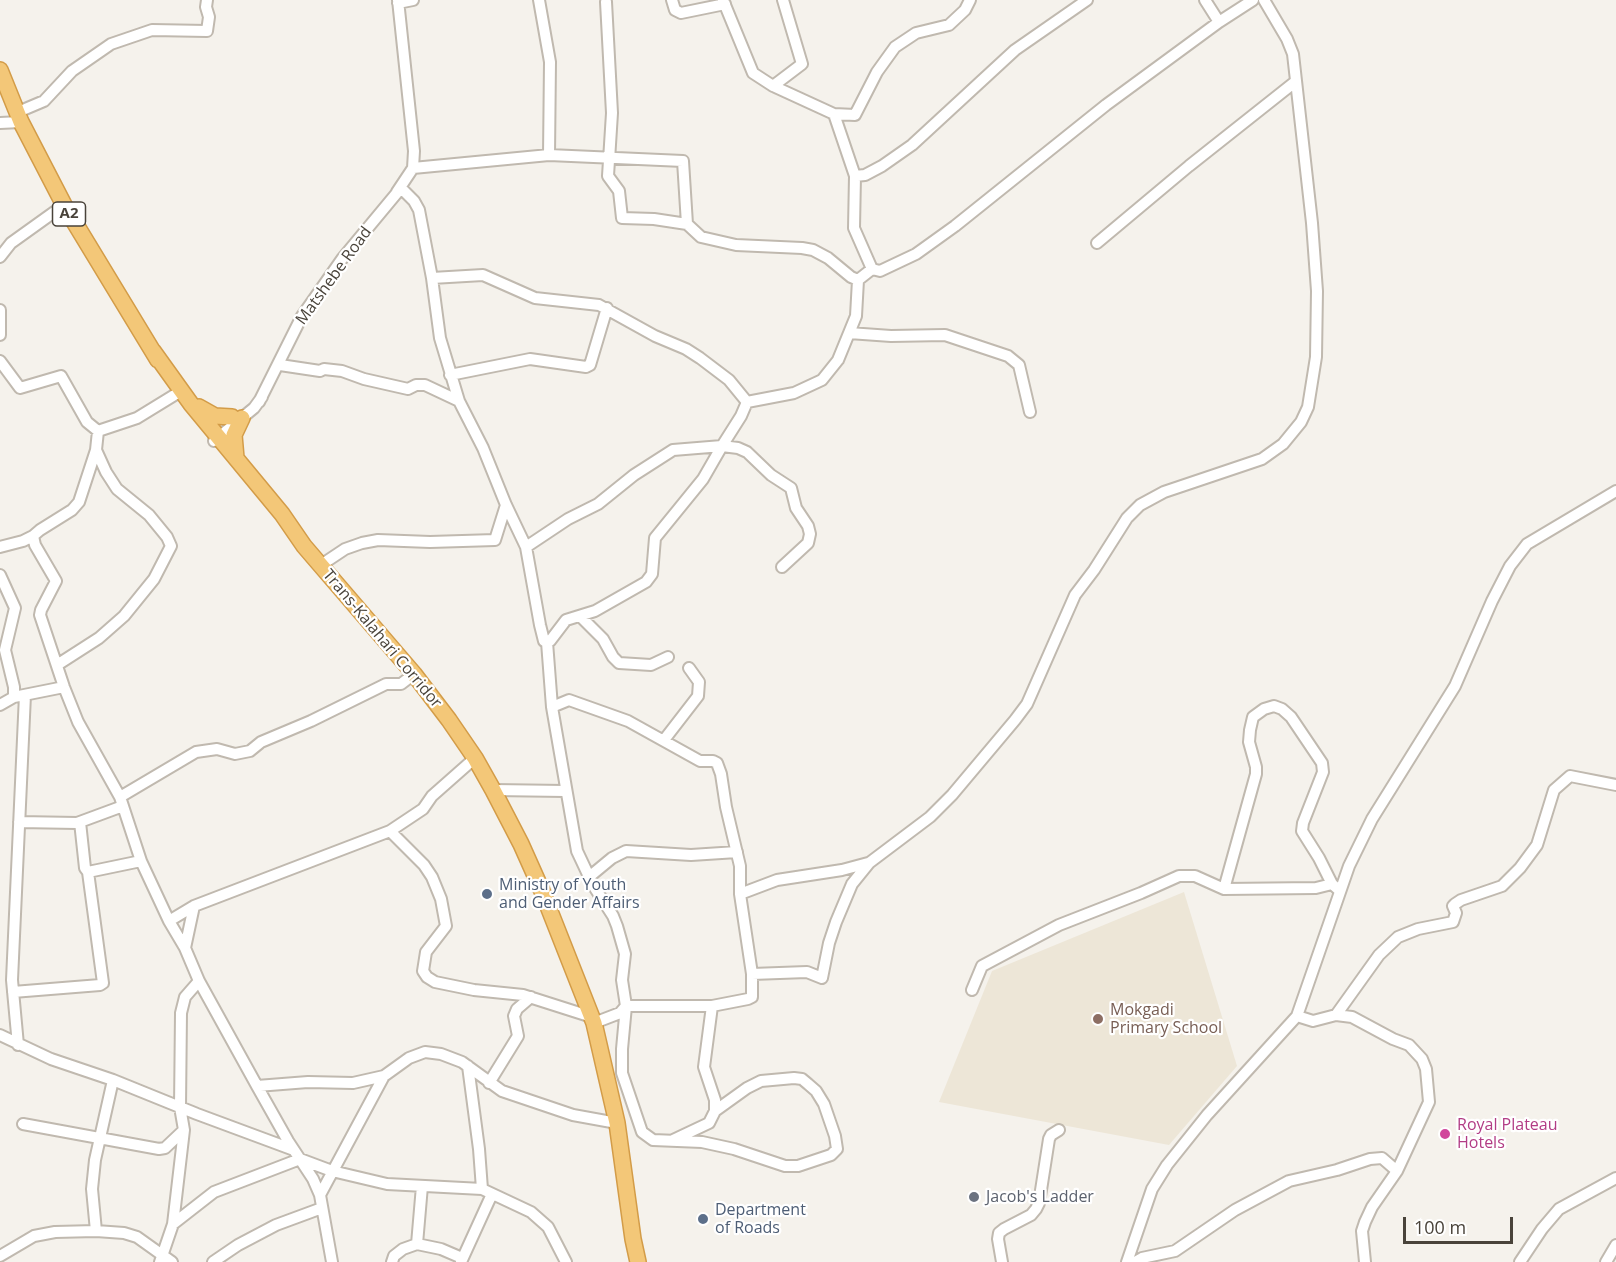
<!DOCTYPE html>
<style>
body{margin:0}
#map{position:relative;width:1616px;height:1262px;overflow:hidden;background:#f5f2ec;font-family:"Open Sans",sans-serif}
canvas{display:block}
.scale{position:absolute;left:1403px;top:1217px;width:110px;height:27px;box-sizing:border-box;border:3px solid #49433a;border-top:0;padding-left:8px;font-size:18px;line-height:21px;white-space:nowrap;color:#49433a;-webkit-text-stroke:4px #fff;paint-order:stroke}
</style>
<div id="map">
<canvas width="1616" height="1262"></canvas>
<div class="scale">100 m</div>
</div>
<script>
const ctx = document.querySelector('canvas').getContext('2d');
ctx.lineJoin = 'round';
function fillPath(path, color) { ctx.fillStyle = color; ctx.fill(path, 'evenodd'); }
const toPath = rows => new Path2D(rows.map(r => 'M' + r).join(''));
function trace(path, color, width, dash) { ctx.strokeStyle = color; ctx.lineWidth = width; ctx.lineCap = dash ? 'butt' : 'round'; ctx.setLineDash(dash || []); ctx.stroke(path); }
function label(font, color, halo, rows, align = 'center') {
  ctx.font = font + ' "Open Sans",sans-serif'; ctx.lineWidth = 4.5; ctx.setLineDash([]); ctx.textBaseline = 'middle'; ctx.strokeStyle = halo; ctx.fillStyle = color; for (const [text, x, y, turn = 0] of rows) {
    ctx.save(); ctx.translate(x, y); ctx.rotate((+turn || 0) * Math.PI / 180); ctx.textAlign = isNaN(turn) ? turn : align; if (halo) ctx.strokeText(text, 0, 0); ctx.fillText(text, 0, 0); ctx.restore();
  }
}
const education = toPath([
 [1184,892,1237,1066,1169,1145,939,1102,992,971]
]);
const minor = toPath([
 [539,0,550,62,549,155],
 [672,0,675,10,681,13,725,4],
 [723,0,753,73,773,86,802,64,783,0],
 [1205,0,1219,22],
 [606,2,612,113,608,176,619,191,622,218,654,219,687,224,701,237,736,245,802,248,813,250,828,258,851,277,858,280],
 [398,3,413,0],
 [773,86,834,114,855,115,877,72,895,47,916,33,949,25,965,10,970,0],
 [18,112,44,101,72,71,111,44,152,30,207,31,209,17,206,7,207,0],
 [834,114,855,176],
 [0,123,21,122],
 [413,168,549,155,683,161,687,224],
 [397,192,413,168,414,151,398,0],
 [1097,243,1189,166,1295,82],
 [0,257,11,243,64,205],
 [872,269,854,228,855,176,865,175,882,166,912,145,1015,50,1087,0],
 [432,278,483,275,535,298,599,305,655,336,686,349,700,358,729,380,747,402],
 [0,310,0,335],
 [849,333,891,336,945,335,1008,356,1019,365,1030,412],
 [0,361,20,388,61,376,87,422,98,431],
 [280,365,320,371,324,369,342,371,364,379,408,389,416,385,425,385,459,401],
 [450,375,530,359,586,367,590,365,607,308],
 [181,391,137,418,98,431,96,450,79,502,72,510,40,530,33,536,35,545,56,581,41,610,40,615,64,687,78,722,120,797,141,861,169,921,185,948,199,981,257,1086,288,1141,313,1179,320,1195,332,1262],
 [259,402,302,316,342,259,401,188,414,201,419,210,432,278,440,338,459,401,483,448,506,505,526,547,540,625,544,641,547,642,552,707,577,851,593,885,613,916,617,926,625,954,622,980,626,1006,622,1049,622,1073,642,1132,653,1140,702,1142,734,1149,785,1166,798,1166,831,1155,837,1149,835,1136,824,1104,816,1091,808,1084,802,1079,794,1078,761,1081,747,1088,715,1111,709,1123,673,1140],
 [214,441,254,408,262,397],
 [0,547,23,541,33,536],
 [526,547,568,519,598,504,634,475,673,450,722,446,741,416,747,402,794,393,822,380,838,360,856,316,858,280,872,269,880,271,916,254,955,226,1106,105,1219,22,1253,0],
 [321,565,345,549,362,543,378,540,430,542,495,540,506,505],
 [0,575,15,608,5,650,14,687,14,697],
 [580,616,603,639,613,657,619,663,651,665,668,657],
 [547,642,550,641,566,620,595,611,646,582,652,574,655,538,703,479,722,446,738,448,747,452,771,475,791,488,796,508,808,526,810,534,808,543,782,567],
 [57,665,99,638,124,616,154,579,171,546,167,537,149,515,117,489,106,472,96,450],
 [0,705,14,697,64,687],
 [552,707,569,700,628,721,700,761,713,761,717,763,721,774,726,807,740,866,740,894,752,974,752,997,748,999,712,1006,626,1006,620,1013,594,1023],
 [664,740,698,696,699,682,689,668],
 [493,790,565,791],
 [120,797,196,752,217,749,235,754,250,751,261,742,311,721,386,684,401,684,414,674],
 [19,822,77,823,123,806],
 [390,831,424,865,432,877,441,899,446,926,426,952,423,971,427,977,435,982,474,990,523,995,592,1017],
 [88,872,141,861],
 [589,877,612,858,626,851,691,855,737,852],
 [1224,889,1256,774,1256,767,1249,742,1250,730,1253,717,1264,709,1274,706,1282,709,1291,717,1322,763,1323,772,1303,823,1302,831,1319,858,1332,884,1340,891],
 [740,894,777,880,842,870,868,863],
 [169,921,194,906,390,831,423,809,432,796,475,758],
 [185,948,194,906],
 [752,974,807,972,822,978,829,943,836,922,852,884,869,863,930,817,952,795,1015,720,1027,704,1075,595,1094,570,1127,518,1140,505,1164,492,1262,459,1283,444,1301,422,1308,407,1316,357,1317,291,1312,223,1293,54,1287,39,1264,0],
 [972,990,982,966,1059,925,1141,893,1179,876,1195,876,1224,889,1316,888,1332,884],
 [13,992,100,985,103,983,88,872,85,868,80,822],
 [712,1006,704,1067,715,1100,715,1111],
 [1336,1015,1379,955,1398,937,1418,929,1453,922,1456,913,1453,906,1455,904,1461,900,1502,886,1520,868,1537,845,1554,790,1570,776,1616,785],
 [1297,1016,1313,1021,1336,1015,1352,1017,1393,1039,1409,1045,1422,1059,1426,1069,1429,1102,1397,1171,1372,1207,1365,1222,1362,1231,1365,1262],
 [0,1035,51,1059,113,1080,197,1114,294,1150],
 [18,1045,12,980,25,695],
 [468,1066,479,1149,482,1189],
 [489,1083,518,1036,514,1016,517,1009,531,997],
 [257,1086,308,1082,353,1083,384,1076,409,1058,425,1052,441,1054,462,1062,502,1091,573,1115,617,1123],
 [23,1124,159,1149,165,1148,184,1130],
 [320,1195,384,1076],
 [173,1224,214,1192,300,1159,332,1171,387,1184,482,1189,531,1212,548,1227,566,1262],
 [96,1231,92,1189,95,1160,113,1080],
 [417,1244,441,1249,462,1258],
 [0,1256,34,1236,55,1232,96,1231,124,1233,137,1237,172,1262],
 [160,1262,173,1224,184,1130,180,1107,181,1013,185,997,199,981],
 [213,1262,238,1245,276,1225,322,1208],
 [392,1262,394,1256,403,1249,417,1244,422,1186],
 [461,1262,492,1194],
 [1002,1262,998,1239,999,1233,1004,1229,1031,1215,1036,1209,1039,1203,1049,1139,1051,1135,1059,1130],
 [1127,1262,1152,1189,1167,1165,1207,1115,1297,1016,1349,866,1372,819,1455,686,1492,601,1510,566,1527,544,1616,491],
 [1135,1262,1142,1258,1175,1251,1235,1210,1289,1181,1337,1170,1370,1159,1382,1158,1397,1171],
 [1520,1262,1542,1229,1559,1209,1616,1178],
 [1606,1262,1616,1245]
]);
const highway = toPath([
 [0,70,21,122,64,205,158,360],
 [153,351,191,404,282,514,304,546,414,674,449,720,475,758,493,790,521,844,542,891,594,1023,617,1123,633,1239,638,1262],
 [199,407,215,416,232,417],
 [236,458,234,435,242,418]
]);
const markers = [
 [487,894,6,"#5c6f8a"],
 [1098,1019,6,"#8d6e63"],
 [1445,1134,6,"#d1479c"],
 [974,1197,6,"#6b7280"],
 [703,1219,6,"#5c6f8a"]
];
const shields = [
 [69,214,33]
];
const shieldNames = [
 ["A2",69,214]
];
const streetNames = [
 ["Matshebe Road",334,276,-54],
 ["Trans-Kalahari Corridor",382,639,50]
];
const serviceNames = [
 ["Ministry of Youth",499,885],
 ["and Gender Affairs",499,903],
 ["Department",715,1210],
 ["of Roads",715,1228]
];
const educationNames = [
 ["Mokgadi",1110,1010],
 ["Primary School",1110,1028]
];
const hotelNames = [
 ["Royal Plateau",1457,1125],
 ["Hotels",1457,1143]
];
const worshipNames = [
 ["Jacob's Ladder",986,1197]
];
fillPath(education, '#ede6d7');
trace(minor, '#c0b9af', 14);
trace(highway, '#d39c48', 18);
trace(minor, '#fff', 10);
trace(highway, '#f3c778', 15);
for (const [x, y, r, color] of markers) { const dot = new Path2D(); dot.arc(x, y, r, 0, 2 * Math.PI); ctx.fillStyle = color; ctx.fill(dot); trace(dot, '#fff', 2); }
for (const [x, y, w] of shields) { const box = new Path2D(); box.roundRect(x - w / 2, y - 12, w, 24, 4.5); ctx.fillStyle = '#fff'; ctx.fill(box); trace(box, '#49433a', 1.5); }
label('bold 15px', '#49433a', null, shieldNames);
label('16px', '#49433a', '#fff', streetNames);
label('16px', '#4e5e75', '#fff', serviceNames, 'left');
label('16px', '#785e54', '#fff', educationNames, 'left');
label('16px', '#b23c85', '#fff', hotelNames, 'left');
label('16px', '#5b616d', '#fff', worshipNames, 'left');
</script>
